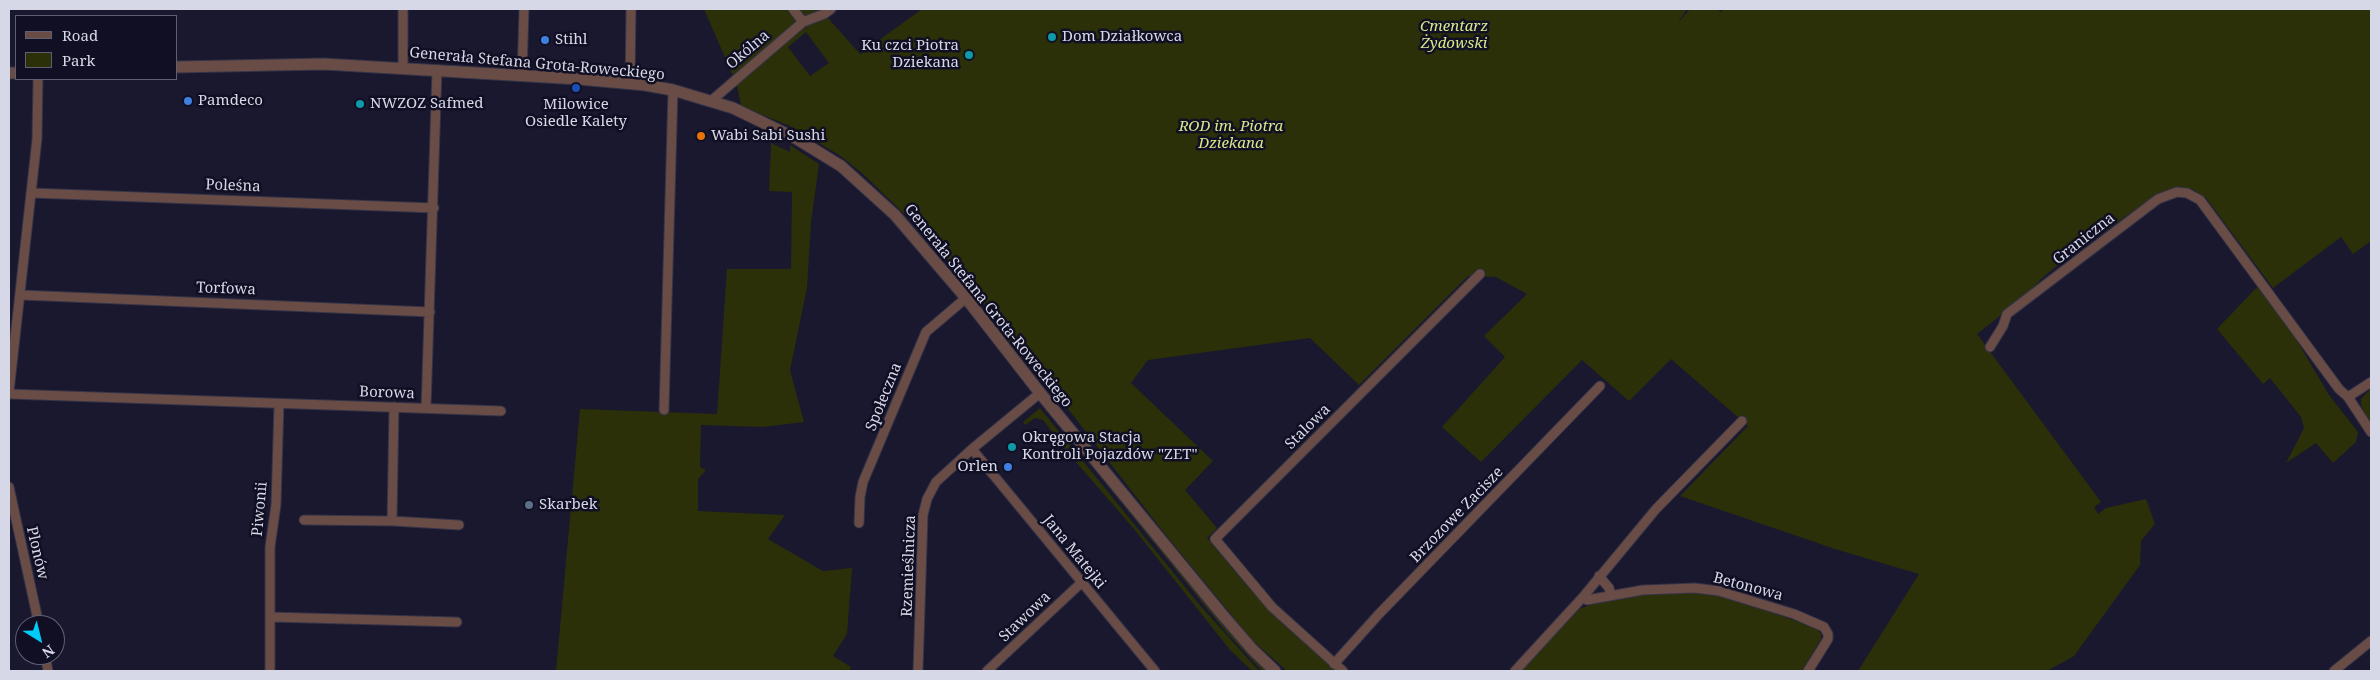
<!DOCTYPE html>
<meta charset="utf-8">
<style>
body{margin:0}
#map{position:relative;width:2380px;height:680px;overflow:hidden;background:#19182e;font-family:"Noto Serif",serif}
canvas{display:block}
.frame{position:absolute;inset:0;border:10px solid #d7d8e7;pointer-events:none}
.legend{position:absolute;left:15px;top:15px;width:162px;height:65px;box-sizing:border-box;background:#100f24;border:1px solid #605f72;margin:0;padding:6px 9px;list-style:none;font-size:15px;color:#d7d8e7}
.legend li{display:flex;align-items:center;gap:10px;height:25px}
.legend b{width:25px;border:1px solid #605f72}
.north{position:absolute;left:15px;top:615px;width:50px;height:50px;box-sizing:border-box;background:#100f24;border:1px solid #605f72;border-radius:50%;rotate:144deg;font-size:14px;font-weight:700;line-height:20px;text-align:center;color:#d7d8e7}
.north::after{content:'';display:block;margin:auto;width:18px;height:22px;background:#00cbf9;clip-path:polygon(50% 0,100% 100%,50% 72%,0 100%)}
</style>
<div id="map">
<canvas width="2380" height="680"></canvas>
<div class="frame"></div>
<ul class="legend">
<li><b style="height:6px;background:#694c45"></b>Road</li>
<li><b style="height:14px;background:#2b3008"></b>Park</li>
</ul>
<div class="north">N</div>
</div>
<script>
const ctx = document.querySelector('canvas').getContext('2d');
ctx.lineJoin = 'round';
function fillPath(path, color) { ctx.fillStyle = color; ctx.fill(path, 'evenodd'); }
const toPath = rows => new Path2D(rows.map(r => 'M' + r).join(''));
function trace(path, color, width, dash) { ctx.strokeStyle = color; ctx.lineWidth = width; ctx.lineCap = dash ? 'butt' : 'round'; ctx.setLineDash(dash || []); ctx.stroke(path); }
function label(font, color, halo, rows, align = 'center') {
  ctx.font = font + ' "Noto Serif",serif'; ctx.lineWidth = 5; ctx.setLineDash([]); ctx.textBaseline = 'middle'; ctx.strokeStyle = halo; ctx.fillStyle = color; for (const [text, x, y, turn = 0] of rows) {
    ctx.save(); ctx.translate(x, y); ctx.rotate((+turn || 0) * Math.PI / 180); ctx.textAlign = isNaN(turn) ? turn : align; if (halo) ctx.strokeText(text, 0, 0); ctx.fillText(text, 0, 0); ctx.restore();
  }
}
const green = toPath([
 [704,9,820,9,860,54,922,9,1687,9,1677,24,1690,9,1717,9,1721,12,1724,9,2371,9,2371,241,2353,254,2341,237,2273,288,2206,198,2192,189,2166,191,2144,203,2059,264,2041,279,2030,292,1977,334,2101,502,2094,507,2098,514,2106,508,2146,499,2155,524,2141,541,2140,565,2074,656,2047,671,1858,671,1919,574,1835,549,1680,496,1748,426,1671,359,1629,401,1582,360,1481,462,1442,427,1505,357,1484,336,1527,294,1496,277,1468,276,1359,385,1310,338,1148,360,1131,383,1213,461,1185,490,1217,528,1207,538,1254,594,1338,671,1287,671,1253,641,1165,534,1055,392,1009,342,995,317,928,237,862,173,839,155,792,127,741,106,737,85],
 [806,32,829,63,810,76,788,47],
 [771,143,790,152,790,145,819,164,811,223,807,288,790,370,804,422,763,427,701,425,700,467,706,470,698,479,698,511,785,515,768,539,823,571,852,568,847,634,833,656,851,667,849,671,556,671,580,409,717,414,727,269,791,269,792,192,769,191],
 [2257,287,2290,329,2329,395,2358,432,2356,442,2333,463,2316,443,2286,463,2304,428,2301,417,2270,378,2263,384,2217,329],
 [2371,388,2371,426,2361,405,2361,399],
 [1044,407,1231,634,1267,671,1262,671,1226,632],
 [1040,408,1198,603,1259,671,1252,671,1230,650,1134,529,1069,454,1043,420,1035,418,1025,425,1023,422],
 [1668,591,1703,592,1730,598,1816,628,1821,634,1821,639,1802,671,1521,671,1579,609,1599,602]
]);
const minor = toPath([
 [403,9,403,68],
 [793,9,803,22],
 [522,76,524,9],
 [630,84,631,9],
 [711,101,803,22,824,14,831,9],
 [32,193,434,208],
 [21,295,430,312],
 [1990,347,2003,326,2007,314,2158,199,2177,192,2187,193,2200,200,2339,389,2348,397,2371,432],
 [9,392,37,139,38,79],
 [9,394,501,411],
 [2348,397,2371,382],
 [426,408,437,70],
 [664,410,673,90],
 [972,449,1155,671],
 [9,487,39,625],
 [304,520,392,521,459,525],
 [392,521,394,407],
 [859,523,860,497,863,482,926,332,966,298],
 [1599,576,1609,588,1611,595],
 [1583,597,1587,600,1643,590,1695,588,1719,591,1794,614,1824,627,1828,634,1828,639,1808,671],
 [270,617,457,622],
 [45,655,48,671],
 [1334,664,1379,614,1600,386],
 [270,671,270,547,276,505,279,404],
 [918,671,923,515,927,499,936,482,972,449,1040,393],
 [987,671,1081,583],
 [1343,671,1272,607,1215,539,1480,274],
 [1515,671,1583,597,1656,509,1742,421],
 [2334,671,2371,641]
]);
const tertiary = toPath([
 [176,67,324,64,579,79,645,85,673,90,733,108,797,139,841,166,895,215,966,298,1040,393,1221,613,1252,649,1275,671],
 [9,73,16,73]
]);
const markers = [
 [1052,37,5,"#0f9aa8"],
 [545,40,5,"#3f7fe0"],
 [969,55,5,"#0f9aa8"],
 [576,88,5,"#1a4fb4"],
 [188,101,5,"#3f7fe0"],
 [360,104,5,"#0f9aa8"],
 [701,136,5,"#e8710a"],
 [1012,447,5,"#0f9aa8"],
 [1008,467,5,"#3f7fe0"],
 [529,505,5,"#5c6f8a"]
];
const parkNames = [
 ["Cmentarz",1454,27],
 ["Żydowski",1454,44],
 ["ROD im. Piotra",1231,127],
 ["Dziekana",1231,144]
];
const poiNames = [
 ["Dom Działkowca",1062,37],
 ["Stihl",555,40],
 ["Ku czci Piotra",959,46,"right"],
 ["Dziekana",959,63,"right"],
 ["Pamdeco",198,101],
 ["NWZOZ Safmed",370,104],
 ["Milowice",576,105,"center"],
 ["Osiedle Kalety",576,122,"center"],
 ["Wabi Sabi Sushi",711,136],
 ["Okręgowa Stacja",1022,438],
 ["Kontroli Pojazdów \"ZET\"",1022,455],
 ["Orlen",998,467,"right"],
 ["Skarbek",539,505]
];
const streetNames = [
 ["Okólna",748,50,-40],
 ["Generała Stefana Grota-Roweckiego",537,64,5],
 ["Poleśna",233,186,2],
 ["Graniczna",2084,239,-38],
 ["Torfowa",226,289,2],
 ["Generała Stefana Grota-Roweckiego",988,306,51],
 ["Borowa",387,393,2],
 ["Społeczna",884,397,-68],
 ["Stalowa",1308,427,-45],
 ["Piwonii",260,509,-85],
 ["Brzozowe Zacisze",1457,515,-46],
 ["Jana Matejki",1074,552,51],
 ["Plonów",37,553,77],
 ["Rzemieślnicza",909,566,-88],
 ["Betonowa",1748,587,15],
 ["Stawowa",1025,617,-44]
];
fillPath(green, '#2b3008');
trace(minor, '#343348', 11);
trace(tertiary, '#343348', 13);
trace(minor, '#694c45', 9);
trace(tertiary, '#694c45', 11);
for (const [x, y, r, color] of markers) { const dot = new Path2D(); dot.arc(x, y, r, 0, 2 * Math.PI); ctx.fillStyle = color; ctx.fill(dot); trace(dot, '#100f24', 2); }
label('italic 15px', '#d9e98a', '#100f24', parkNames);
label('15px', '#d7d8e7', '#100f24', poiNames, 'left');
label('15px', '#d7d8e7', '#100f24', streetNames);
</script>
